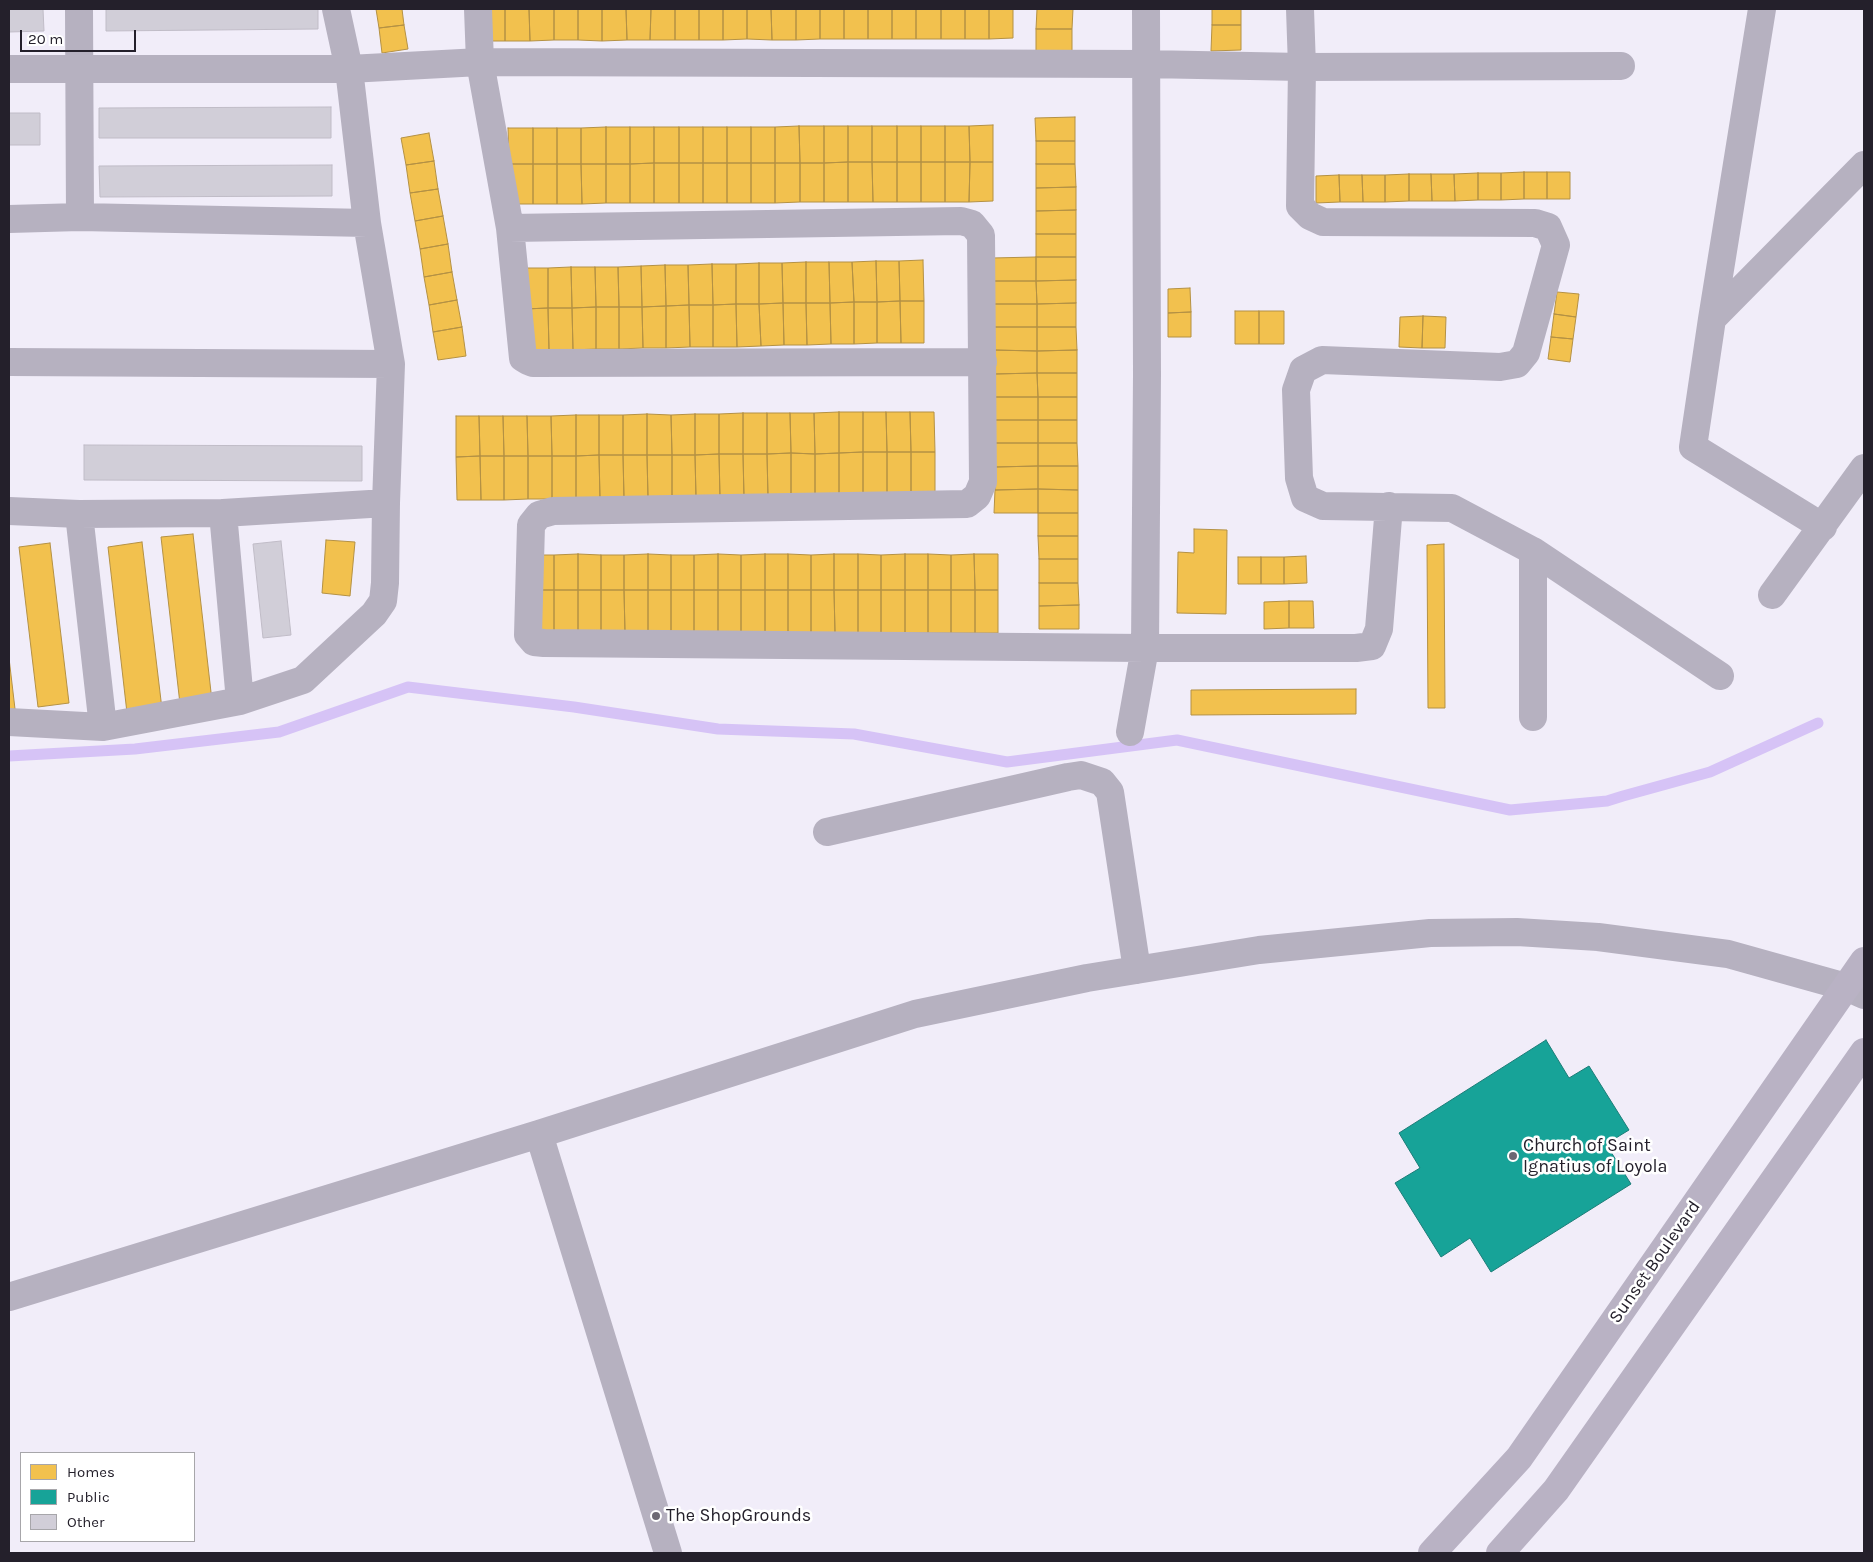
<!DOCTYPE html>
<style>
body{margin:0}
#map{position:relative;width:1873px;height:1562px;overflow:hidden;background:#f1edf9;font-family:Karla,sans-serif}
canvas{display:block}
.frame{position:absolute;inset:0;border:10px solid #24202b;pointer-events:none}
.legend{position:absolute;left:20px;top:1452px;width:175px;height:90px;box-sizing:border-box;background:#fff;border:1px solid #a7a6aa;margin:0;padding:6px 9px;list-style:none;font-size:15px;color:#24202b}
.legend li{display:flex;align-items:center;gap:10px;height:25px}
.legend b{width:25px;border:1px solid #a7a6aa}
.scale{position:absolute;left:20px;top:30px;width:116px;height:22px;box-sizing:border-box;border:2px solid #24202b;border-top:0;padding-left:6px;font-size:15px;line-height:18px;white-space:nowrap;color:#24202b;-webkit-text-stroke:4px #fff;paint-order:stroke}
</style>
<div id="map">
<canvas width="1873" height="1562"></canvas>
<div class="frame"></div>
<ul class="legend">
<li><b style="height:14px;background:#f2c14e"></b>Homes</li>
<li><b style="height:14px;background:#17a398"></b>Public</li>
<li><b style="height:14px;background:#d1ced8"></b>Other</li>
</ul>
<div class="scale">20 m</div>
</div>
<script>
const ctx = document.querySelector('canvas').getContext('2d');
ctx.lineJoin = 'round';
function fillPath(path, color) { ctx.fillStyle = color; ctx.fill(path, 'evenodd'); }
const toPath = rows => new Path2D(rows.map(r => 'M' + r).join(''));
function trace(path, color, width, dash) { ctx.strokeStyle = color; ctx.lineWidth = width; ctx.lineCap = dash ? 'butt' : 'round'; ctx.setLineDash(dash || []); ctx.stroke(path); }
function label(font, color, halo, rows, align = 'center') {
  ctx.font = font + ' Karla,sans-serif'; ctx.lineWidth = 5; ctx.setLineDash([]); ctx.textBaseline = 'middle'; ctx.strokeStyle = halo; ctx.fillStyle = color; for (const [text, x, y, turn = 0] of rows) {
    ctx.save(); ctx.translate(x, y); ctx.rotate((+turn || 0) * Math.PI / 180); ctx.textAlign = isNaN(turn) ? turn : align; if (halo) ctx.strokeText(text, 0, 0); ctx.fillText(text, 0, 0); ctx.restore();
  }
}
const homes = toPath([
 [376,9,402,9,404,25,379,28,376,9],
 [481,9,505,9,505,41,482,41,481,9],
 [505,9,529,9,530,41,505,41,505,9],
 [529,9,554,9,554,40,530,41,529,9],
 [554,9,578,9,578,40,554,40,554,9],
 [578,9,602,9,602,41,578,40,578,9],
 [602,9,626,9,627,40,602,41,602,9],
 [626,9,651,9,650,40,627,40,626,9],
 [651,9,675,9,675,40,650,40,651,9],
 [675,9,699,9,699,40,675,40,675,9],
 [699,9,723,9,723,40,699,40,699,9],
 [723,9,747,9,747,39,723,40,723,9],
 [747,9,771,9,772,40,747,39,747,9],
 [771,9,796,9,796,40,772,40,771,9],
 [796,9,820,9,820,39,796,40,796,9],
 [820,9,844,9,844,39,820,39,820,9],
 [844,9,868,9,868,39,844,39,844,9],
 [868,9,892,9,892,39,868,39,868,9],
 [892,9,916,9,916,39,892,39,892,9],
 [916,9,941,9,941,39,916,39,916,9],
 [941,9,965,9,965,39,941,39,941,9],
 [965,9,989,9,989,39,965,39,965,9],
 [989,9,1013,9,1013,38,989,39,989,9],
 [1037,9,1073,9,1072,29,1036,29,1037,9],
 [1212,9,1241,9,1241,25,1212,25,1212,9],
 [404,25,408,49,382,53,379,28,404,25],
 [1212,25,1241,25,1241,50,1211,51,1212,25],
 [1036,29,1072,29,1072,53,1036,53,1036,29],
 [1075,117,1075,141,1036,141,1035,118,1075,117],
 [993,125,993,162,970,162,969,126,993,125],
 [799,126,800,163,775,163,775,127,799,126],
 [799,126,824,126,824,163,800,163,799,126],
 [824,126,848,126,848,162,824,163,824,126],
 [848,126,872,126,872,162,848,162,848,126],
 [872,126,897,126,897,162,872,162,872,126],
 [897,126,921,126,921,162,897,162,897,126],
 [921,126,945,126,945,162,921,162,921,126],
 [945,126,969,126,970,162,945,162,945,126],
 [606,127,606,164,581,164,581,128,606,127],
 [606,127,630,127,630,164,606,164,606,127],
 [630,127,654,127,654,163,630,164,630,127],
 [654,127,679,127,679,163,654,163,654,127],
 [679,127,703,127,703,163,679,163,679,127],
 [703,127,727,127,727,163,703,163,703,127],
 [727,127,751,127,751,163,727,163,727,127],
 [751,127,775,127,775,163,751,163,751,127],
 [508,128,533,128,533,164,509,164,508,128],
 [533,128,557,128,557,164,533,164,533,128],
 [557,128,581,128,581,164,557,164,557,128],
 [429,133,434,161,406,165,401,138,429,133],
 [1036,141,1075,141,1075,164,1036,164,1036,141],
 [434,161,438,189,410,193,406,165,434,161],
 [848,162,848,202,824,202,824,163,848,162],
 [848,162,872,162,873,202,848,202,848,162],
 [872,162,897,162,897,202,873,202,872,162],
 [897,162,921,162,921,202,897,202,897,162],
 [921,162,945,162,945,202,921,202,921,162],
 [945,162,970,162,969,202,945,202,945,162],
 [970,162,993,162,993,201,969,202,970,162],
 [654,163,654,203,630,203,630,164,654,163],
 [654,163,679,163,679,203,654,203,654,163],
 [679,163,703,163,703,203,679,203,679,163],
 [703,163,727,163,727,203,703,203,703,163],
 [727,163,751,163,751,203,727,203,727,163],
 [751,163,775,163,775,203,751,203,751,163],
 [775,163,800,163,800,202,775,203,775,163],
 [800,163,824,163,824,202,800,202,800,163],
 [509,164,533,164,533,204,509,204,509,164],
 [533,164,557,164,557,204,533,204,533,164],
 [557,164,581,164,582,204,557,204,557,164],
 [581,164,606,164,606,203,582,204,581,164],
 [606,164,630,164,630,203,606,203,606,164],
 [1036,164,1075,164,1076,187,1036,188,1036,164],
 [1524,172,1524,199,1501,200,1501,173,1524,172],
 [1524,172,1547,172,1547,199,1524,199,1524,172],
 [1547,172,1570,172,1570,199,1547,199,1547,172],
 [1478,173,1478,200,1455,201,1454,174,1478,173],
 [1478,173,1501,173,1501,200,1478,200,1478,173],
 [1409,174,1431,174,1432,201,1409,201,1409,174],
 [1409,174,1409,201,1385,202,1385,175,1409,174],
 [1431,174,1454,174,1455,201,1432,201,1431,174],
 [1339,175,1340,202,1316,203,1316,176,1339,175],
 [1339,175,1362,175,1363,202,1340,202,1339,175],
 [1362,175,1385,175,1385,202,1363,202,1362,175],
 [1076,187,1076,210,1036,211,1036,188,1076,187],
 [438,189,443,216,415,221,410,193,438,189],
 [1076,210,1076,234,1036,234,1036,211,1076,210],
 [443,216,448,244,420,249,415,221,443,216],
 [1036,234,1076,234,1076,257,1036,257,1036,234],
 [448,244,452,272,424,277,420,249,448,244],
 [1036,257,1036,281,993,281,992,258,1036,257],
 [1036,257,1076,257,1076,280,1036,281,1036,257],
 [923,260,924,301,900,301,899,261,923,260],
 [876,261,899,261,900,301,877,302,876,261],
 [876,261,877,302,854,302,852,262,876,261],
 [806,262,806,303,783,303,782,263,806,262],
 [806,262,829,262,830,303,806,303,806,262],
 [829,262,852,262,854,302,830,303,829,262],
 [759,263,782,263,783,303,759,304,759,263],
 [759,263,759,304,736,304,736,264,759,263],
 [712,264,736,264,736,304,713,305,712,264],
 [712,264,713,305,689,305,688,265,712,264],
 [665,265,688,265,689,305,666,306,665,265],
 [665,265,666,306,642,307,641,266,665,265],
 [641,266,642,307,619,307,618,267,641,266],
 [571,267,595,267,596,307,572,308,571,267],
 [571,267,572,308,548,308,548,268,571,267],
 [595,267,618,267,619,307,596,307,595,267],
 [524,268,548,268,548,308,525,309,524,268],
 [452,272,457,300,429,305,424,277,452,272],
 [1076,280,1076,303,1037,304,1036,281,1076,280],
 [993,281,1036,281,1037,304,993,304,993,281],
 [1190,288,1191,312,1168,313,1168,289,1190,288],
 [1557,292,1579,294,1576,317,1554,314,1557,292],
 [457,300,462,327,433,332,429,305,457,300],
 [900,301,924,301,924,343,901,343,900,301],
 [900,301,901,343,877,343,877,302,900,301],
 [854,302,877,302,877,343,854,344,854,302],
 [854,302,854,344,831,344,830,303,854,302],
 [783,303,806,303,807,345,784,345,783,303],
 [783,303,784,345,761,346,759,304,783,303],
 [806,303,830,303,831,344,807,345,806,303],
 [1076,303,1076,327,1037,327,1037,304,1076,303],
 [736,304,759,304,761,346,737,347,736,304],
 [736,304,737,347,713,347,713,305,736,304],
 [993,304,1037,304,1037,327,993,327,993,304],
 [689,305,713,305,713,347,690,347,689,305],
 [689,305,690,347,666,348,666,306,689,305],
 [666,306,666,348,643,348,642,307,666,306],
 [596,307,619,307,619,349,596,349,596,307],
 [596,307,596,349,573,350,572,308,596,307],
 [619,307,642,307,643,348,619,349,619,307],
 [548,308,572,308,573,350,549,350,548,308],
 [548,308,549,350,526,350,525,309,548,308],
 [1235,311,1259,311,1259,344,1235,344,1235,311],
 [1259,311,1284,311,1284,344,1259,344,1259,311],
 [1191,312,1191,337,1168,337,1168,313,1191,312],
 [1554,314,1576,317,1573,339,1551,337,1554,314],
 [1423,316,1446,317,1445,348,1422,348,1423,316],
 [1423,316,1422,348,1399,347,1400,317,1423,316],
 [462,327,466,356,438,360,433,332,462,327],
 [993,327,1037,327,1037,351,993,350,993,327],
 [1037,327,1076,327,1077,350,1037,351,1037,327],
 [1551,337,1573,339,1570,362,1548,359,1551,337],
 [993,350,1037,351,1037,373,994,374,993,350],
 [1077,350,1077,373,1037,373,1037,351,1077,350],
 [1037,373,1077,373,1077,397,1038,397,1037,373],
 [1037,373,1038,397,994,397,994,374,1037,373],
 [994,397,1038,397,1038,420,994,420,994,397],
 [1038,397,1077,397,1077,420,1038,420,1038,397],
 [839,412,839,453,815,454,814,413,839,412],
 [839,412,863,412,863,452,839,453,839,412],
 [863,412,886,412,887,452,863,452,863,412],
 [886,412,910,412,911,452,887,452,886,412],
 [910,412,934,412,935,452,911,452,910,412],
 [743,413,743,454,719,454,719,414,743,413],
 [743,413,767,413,767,454,743,454,743,413],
 [767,413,790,413,791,453,767,454,767,413],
 [790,413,814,413,815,454,791,453,790,413],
 [647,414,647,455,623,455,623,415,647,414],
 [647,414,671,415,672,455,647,455,647,414],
 [695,414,695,455,672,455,671,415,695,414],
 [695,414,719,414,719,454,695,455,695,414],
 [576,415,576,456,552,456,551,416,576,415],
 [576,415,599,415,599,455,576,456,576,415],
 [599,415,623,415,623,455,599,455,599,415],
 [456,416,479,416,480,456,456,457,456,416],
 [479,416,503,416,504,456,480,456,479,416],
 [503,416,527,416,528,456,504,456,503,416],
 [527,416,551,416,552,456,528,456,527,416],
 [994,420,1038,420,1038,443,994,443,994,420],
 [1038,420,1077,420,1077,443,1038,443,1038,420],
 [994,443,1038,443,1038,466,995,467,994,443],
 [1038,443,1077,443,1078,466,1038,466,1038,443],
 [863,452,887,452,887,496,863,496,863,452],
 [863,452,863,496,839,496,839,453,863,452],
 [887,452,911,452,911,495,887,496,887,452],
 [911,452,935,452,935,495,911,495,911,452],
 [791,453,815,454,815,496,791,497,791,453],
 [791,453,791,497,768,497,767,454,791,453],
 [839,453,839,496,815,496,815,454,839,453],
 [719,454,743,454,744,498,720,498,719,454],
 [719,454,720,498,696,498,695,455,719,454],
 [743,454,767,454,768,497,744,498,743,454],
 [599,455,623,455,624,499,600,499,599,455],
 [599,455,600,499,576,499,576,456,599,455],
 [623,455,647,455,648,498,624,499,623,455],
 [647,455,672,455,672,498,648,498,647,455],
 [672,455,695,455,696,498,672,498,672,455],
 [480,456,504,456,504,500,481,500,480,456],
 [480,456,481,500,457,500,456,457,480,456],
 [504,456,528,456,528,499,504,500,504,456],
 [528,456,552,456,552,499,528,499,528,456],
 [552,456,576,456,576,499,552,499,552,456],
 [1038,466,1078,466,1078,490,1038,489,1038,466],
 [1038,466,1038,489,995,490,995,467,1038,466],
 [1038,489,1078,490,1078,513,1038,513,1038,489],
 [1038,489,1038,513,994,513,995,490,1038,489],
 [1038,513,1078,513,1078,536,1038,536,1038,513],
 [1194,529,1227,530,1226,614,1177,613,1178,552,1194,553,1194,529],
 [193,534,212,701,180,704,161,537,193,534],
 [1038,536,1078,536,1078,559,1039,559,1038,536],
 [326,540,355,542,350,596,322,593,326,540],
 [142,542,162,709,127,713,108,547,142,542],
 [50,543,69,703,38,707,19,547,50,543],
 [1444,544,1445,708,1428,708,1427,545,1444,544],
 [578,554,578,590,554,590,554,555,578,554],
 [578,554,601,555,601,590,578,590,578,554],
 [648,554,648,590,624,590,624,555,648,554],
 [648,554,671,555,671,590,648,590,648,554],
 [718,554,718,590,694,590,694,555,718,554],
 [718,554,741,555,741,590,718,590,718,554],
 [765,554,765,590,741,590,741,555,765,554],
 [765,554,788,554,788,590,765,590,765,554],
 [788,554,811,555,811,590,788,590,788,554],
 [834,554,834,590,811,590,811,555,834,554],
 [834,554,858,554,858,590,834,590,834,554],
 [858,554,881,555,881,590,858,590,858,554],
 [905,554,905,590,881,590,881,555,905,554],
 [905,554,928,554,928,590,905,590,905,554],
 [928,554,951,555,951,590,928,590,928,554],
 [974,554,975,590,951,590,951,555,974,554],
 [974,554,998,554,998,590,975,590,974,554],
 [531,555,554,555,554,590,531,590,531,555],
 [601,555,624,555,624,590,601,590,601,555],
 [671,555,694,555,694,590,671,590,671,555],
 [1306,556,1307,583,1284,584,1284,557,1306,556],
 [1238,557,1261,557,1261,584,1238,584,1238,557],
 [1261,557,1284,557,1284,584,1261,584,1261,557],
 [1039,559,1078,559,1078,583,1039,583,1039,559],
 [1039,583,1078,583,1079,605,1039,606,1039,583],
 [531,590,554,590,554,633,531,633,531,590],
 [554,590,578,590,578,633,554,633,554,590],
 [578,590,601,590,601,633,578,633,578,590],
 [601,590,624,590,625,633,601,633,601,590],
 [624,590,648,590,648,633,625,633,624,590],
 [648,590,671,590,671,633,648,633,648,590],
 [671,590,694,590,694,633,671,633,671,590],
 [694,590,718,590,718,633,694,633,694,590],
 [718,590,741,590,741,633,718,633,718,590],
 [741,590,765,590,765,633,741,633,741,590],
 [765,590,788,590,788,633,765,633,765,590],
 [788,590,811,590,811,633,788,633,788,590],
 [811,590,834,590,835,633,811,633,811,590],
 [834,590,858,590,858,633,835,633,834,590],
 [858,590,881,590,881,633,858,633,858,590],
 [881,590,905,590,905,633,881,633,881,590],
 [905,590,928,590,928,633,905,633,905,590],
 [928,590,951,590,951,633,928,633,928,590],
 [951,590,975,590,975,633,951,633,951,590],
 [975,590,998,590,998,633,975,633,975,590],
 [1289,601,1289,628,1264,629,1264,602,1289,601],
 [1289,601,1313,601,1314,628,1289,628,1289,601],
 [1079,605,1079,629,1039,629,1039,606,1079,605],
 [9,658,15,709,9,710,9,658],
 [1356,689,1356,714,1191,715,1191,690,1356,689]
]);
const public = toPath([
 [1546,1040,1569,1078,1589,1066,1629,1130,1606,1144,1631,1184,1491,1272,1470,1238,1441,1257,1395,1183,1420,1168,1399,1133,1546,1040]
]);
const stream = toPath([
 [9,756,135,749,279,732,408,687,574,707,718,729,854,734,1007,762,1177,740,1510,810,1607,801,1623,796,1710,772,1818,723]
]);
const building = toPath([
 [9,9,43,9,44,31,9,32,9,9],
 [106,9,318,9,318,29,106,31,106,9],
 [331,107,331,138,99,138,99,108,331,107],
 [9,113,40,113,40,145,9,145,9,113],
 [332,165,332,196,100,197,99,166,332,165],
 [84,445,362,446,362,481,84,480,84,445],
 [281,541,291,635,263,638,253,544,281,541]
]);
const minor = toPath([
 [336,9,349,69,367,223],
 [478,9,480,62,510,228,523,358,528,361,533,363,983,362],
 [1300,9,1302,67,1300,206,1310,216,1323,222,1535,223,1548,227,1556,245,1526,353,1517,364,1500,367,1322,360,1303,370,1296,390,1299,478,1305,498,1323,506,1452,508,1533,551,1720,676],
 [1762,9,1712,319,1693,447,1823,527],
 [9,69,349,69,480,62,1146,64,1302,67,1621,66],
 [9,219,80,217],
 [510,228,961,221,972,224,981,235,983,482,977,496,967,504,553,511,539,515,531,525,528,635,534,642,544,643,1145,648,1356,648,1372,646,1379,629,1389,506],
 [1712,319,1864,165],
 [9,362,391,364],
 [9,511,79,514,223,513,386,503,391,364,367,223,80,217,79,9],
 [223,513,240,701,303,680,374,614,383,601,385,583,386,503],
 [79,514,103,727],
 [1533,551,1533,717],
 [1772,595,1864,468],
 [9,722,103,727,240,701],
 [1130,732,1145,648,1147,374,1146,9],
 [827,832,1068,777,1081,775,1102,782,1110,792,1137,970],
 [539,1134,668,1553],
 [9,1297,539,1134,915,1014,1087,978,1259,950,1430,933,1517,932,1598,937,1728,954,1846,987,1864,995]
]);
const major = toPath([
 [1432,1553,1519,1458,1864,961],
 [1500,1553,1556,1490,1864,1052]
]);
const markers = [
 [1513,1156,5,"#6c6873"],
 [656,1516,5,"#6c6873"]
];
const poiNames = [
 ["Church of Saint",1523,1146],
 ["Ignatius of Loyola",1523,1167],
 ["The ShopGrounds",666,1516]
];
const streetNames = [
 ["Sunset Boulevard",1655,1262,-55]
];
fillPath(homes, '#f2c14e');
trace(homes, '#b49144', 1);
fillPath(public, '#17a398');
trace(public, '#1b7c77', 1);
trace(stream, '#d6c3f6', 11);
fillPath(building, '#d1ced8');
trace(building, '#c0bcc7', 1);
trace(minor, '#b6b1c0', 28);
trace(major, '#b9b2c4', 28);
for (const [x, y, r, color] of markers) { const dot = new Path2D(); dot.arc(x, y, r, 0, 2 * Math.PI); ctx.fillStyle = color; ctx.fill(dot); trace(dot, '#fff', 2); }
label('18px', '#24202b', '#fff', poiNames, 'left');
label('18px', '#24202b', '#fff', streetNames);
</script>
